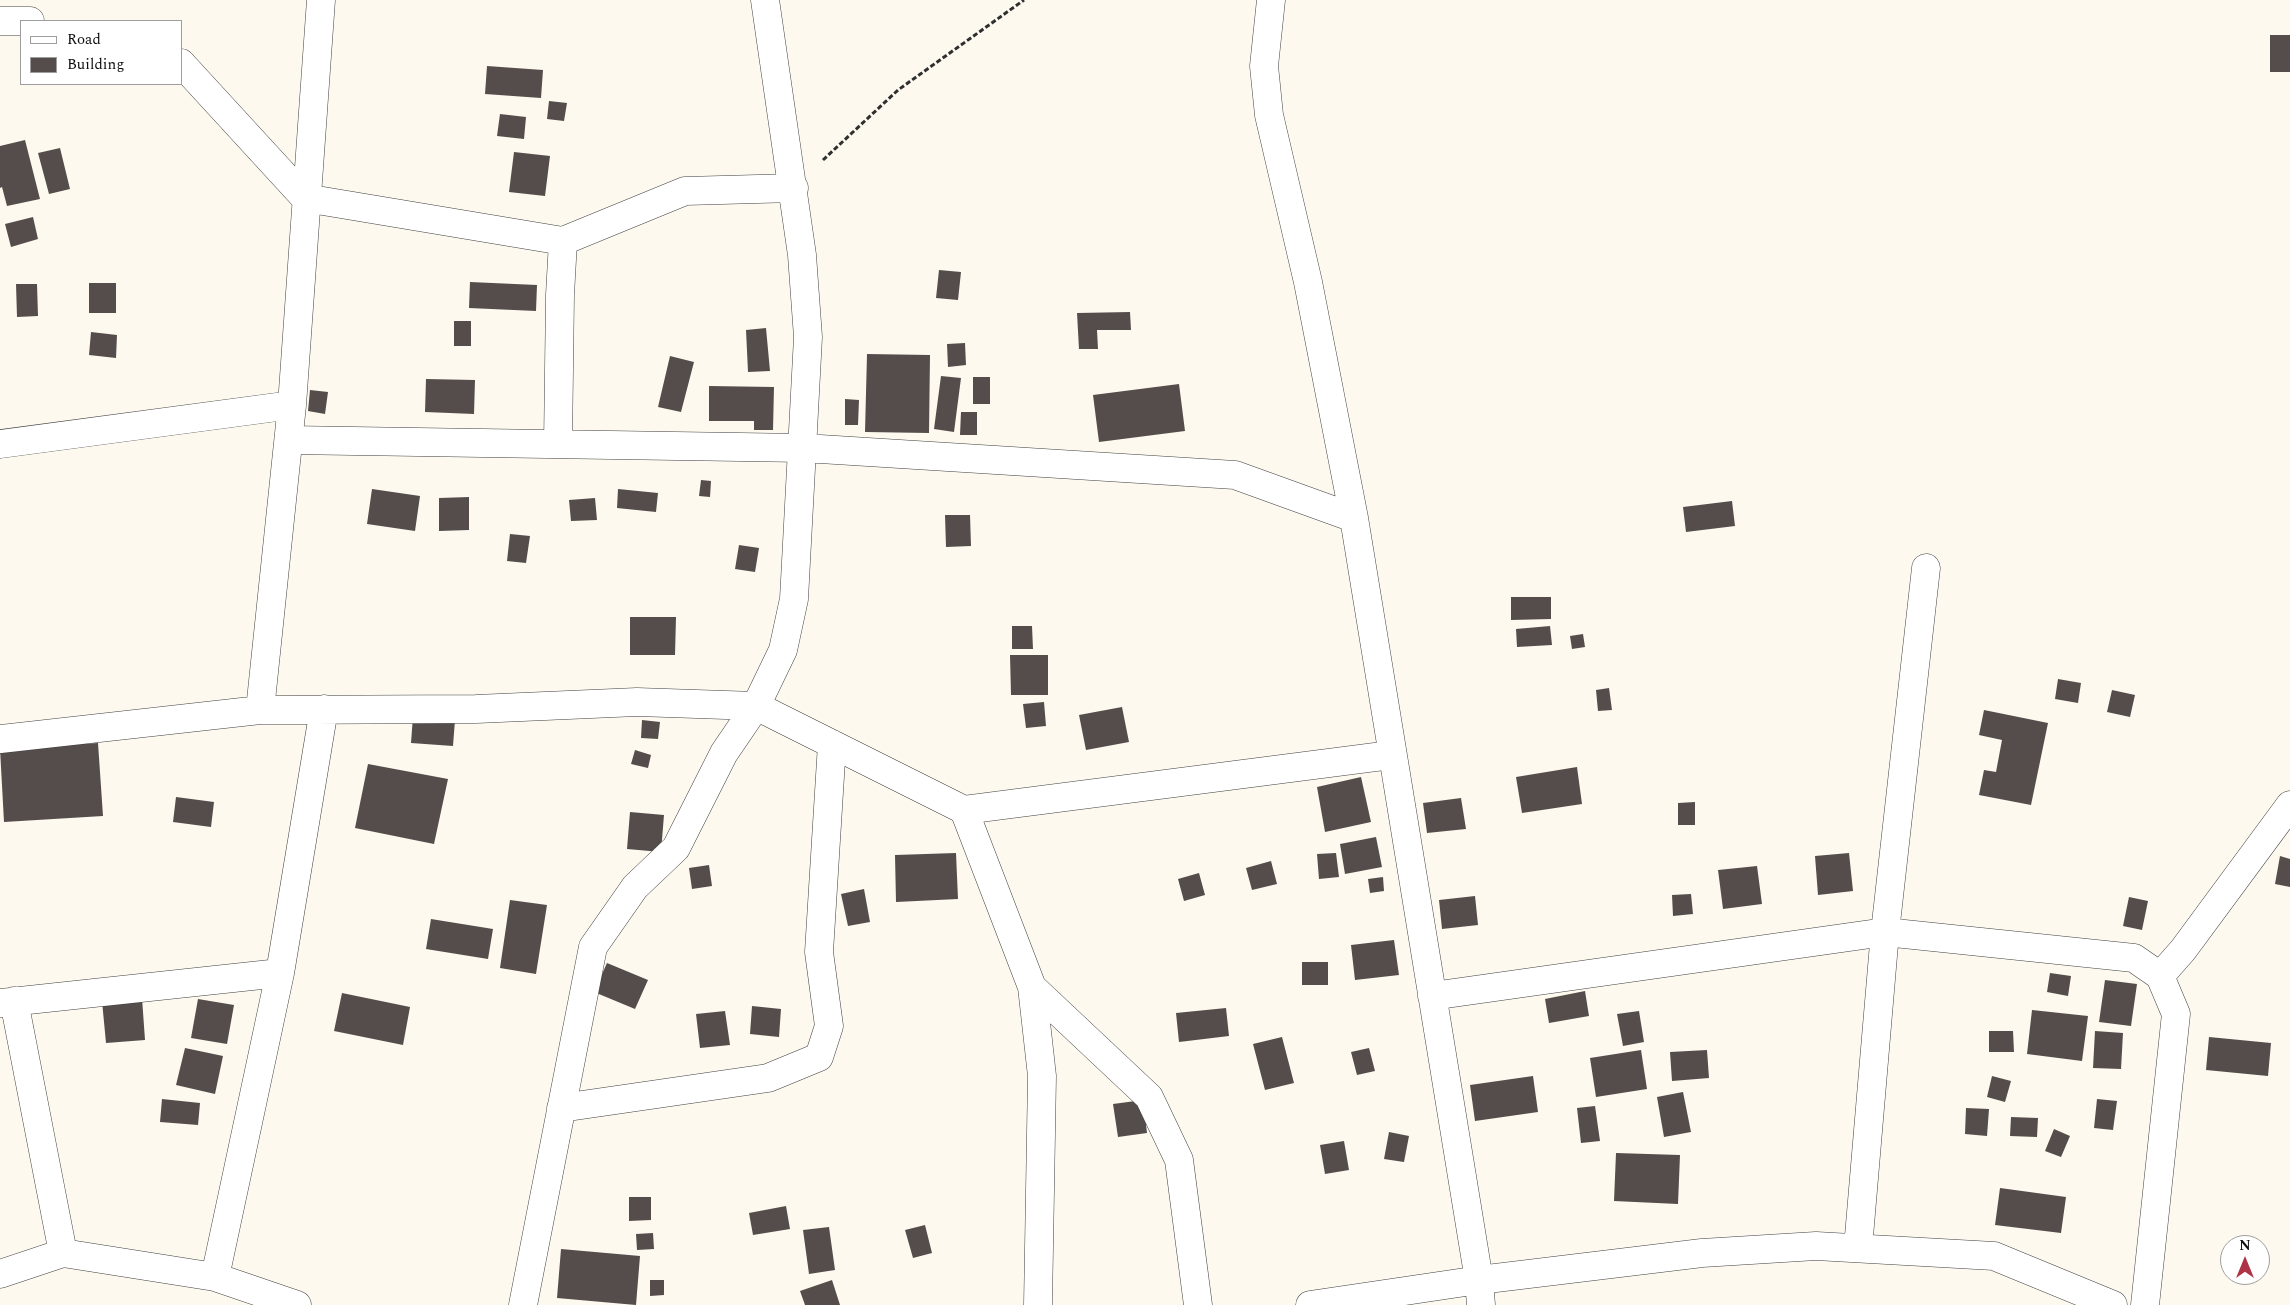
<!DOCTYPE html>
<style>
body{margin:0}
#map{position:relative;width:2290px;height:1305px;overflow:hidden;background:#fdf9ef;font-family:Spectral,serif}
canvas{display:block}
.legend{position:absolute;left:20px;top:20px;width:162px;height:65px;box-sizing:border-box;background:#fff;border:1px solid #9e9e9e;margin:0;padding:6px 9px;list-style:none;font-size:15px;color:#0d0d0d}
.legend li{display:flex;align-items:center;gap:10px;height:25px}
.legend b{width:25px;border:1px solid #9e9e9e}
.north{position:absolute;left:2220px;top:1235px;width:50px;height:50px;box-sizing:border-box;background:#fff;border:1px solid #9e9e9e;border-radius:50%;rotate:0deg;font-size:14px;font-weight:700;line-height:20px;text-align:center;color:#0d0d0d}
.north::after{content:'';display:block;margin:auto;width:18px;height:22px;background:#af3347;clip-path:polygon(50% 0,100% 100%,50% 72%,0 100%)}
</style>
<div id="map">
<canvas width="2290" height="1305"></canvas>
<ul class="legend">
<li><b style="height:6px;background:#fff"></b>Road</li>
<li><b style="height:14px;background:#554d4b"></b>Building</li>
</ul>
<div class="north">N</div>
</div>
<script>
const ctx = document.querySelector('canvas').getContext('2d');
ctx.lineJoin = 'round';
function fillPath(path, color) { ctx.fillStyle = color; ctx.fill(path, 'evenodd'); }
const toPath = rows => new Path2D(rows.map(r => 'M' + r).join(''));
function trace(path, color, width, dash) { ctx.strokeStyle = color; ctx.lineWidth = width; ctx.lineCap = dash ? 'butt' : 'round'; ctx.setLineDash(dash || []); ctx.stroke(path); }
const building = toPath([
 [2270,35,2290,35,2290,72,2270,72],
 [487,66,543,70,541,98,485,94],
 [549,101,567,103,564,121,547,119],
 [500,114,526,117,524,139,497,136],
 [25,140,40,199,7,206,2,187,0,188,0,146],
 [60,148,70,189,49,194,38,153],
 [514,152,550,156,545,196,509,192],
 [33,217,38,239,11,247,5,224],
 [939,270,961,272,958,300,936,298],
 [470,282,537,285,536,311,469,308],
 [89,283,116,283,116,313,89,313],
 [16,284,37,284,38,316,17,317],
 [1130,312,1131,330,1097,330,1098,349,1079,349,1077,313],
 [454,321,471,321,471,346,454,346],
 [766,328,770,371,748,372,746,330],
 [91,332,117,335,116,358,89,355],
 [965,343,966,365,948,367,947,344],
 [867,354,930,355,929,433,865,432],
 [670,356,694,362,681,412,658,407],
 [941,376,961,378,954,432,934,429],
 [973,377,990,377,990,404,973,404],
 [426,379,475,380,474,414,425,412],
 [1179,384,1185,431,1099,442,1093,395],
 [709,386,774,387,773,430,754,430,754,421,709,421],
 [310,390,328,392,325,414,308,411],
 [845,399,859,400,858,425,845,425],
 [961,412,977,412,977,435,960,435],
 [701,480,711,481,710,497,699,496],
 [372,489,420,496,415,531,367,524],
 [618,489,658,493,656,512,617,508],
 [469,497,469,530,439,531,439,498],
 [595,498,597,520,571,521,569,500],
 [1732,501,1735,526,1686,532,1683,507],
 [945,515,970,515,971,546,946,547],
 [510,534,530,536,526,563,507,561],
 [739,545,759,548,755,572,735,569],
 [1511,597,1551,597,1551,619,1511,620],
 [630,617,676,617,675,655,630,655],
 [1012,626,1032,626,1033,649,1012,649],
 [1550,626,1552,645,1517,647,1516,629],
 [1583,634,1585,647,1572,649,1570,636],
 [1010,655,1048,655,1048,695,1011,695],
 [2058,679,2081,683,2078,703,2055,699],
 [1609,688,1612,710,1598,711,1596,690],
 [2112,690,2135,695,2130,717,2107,712],
 [1044,702,1046,726,1026,728,1023,704],
 [1122,707,1129,742,1086,750,1079,715],
 [1984,710,2048,723,2031,805,1979,795,1984,770,1996,772,2002,740,1979,735],
 [413,716,455,720,453,746,411,743],
 [642,720,660,722,658,739,641,738],
 [98,743,103,816,4,822,0,749],
 [635,750,651,755,648,768,631,764],
 [368,764,448,779,434,844,355,828],
 [1577,767,1582,804,1522,813,1516,777],
 [1361,777,1371,822,1325,832,1317,787],
 [176,797,214,802,211,827,173,822],
 [1461,798,1466,829,1427,833,1423,803],
 [1695,802,1695,825,1678,825,1678,803],
 [630,812,664,815,661,852,627,849],
 [1376,837,1382,867,1345,874,1340,844],
 [956,853,958,899,896,902,895,855],
 [1336,853,1339,877,1319,879,1317,854],
 [1849,853,1853,891,1818,895,1815,856],
 [2280,856,2290,859,2290,887,2275,884],
 [1271,861,1277,884,1252,890,1246,868],
 [709,865,712,886,692,889,689,868],
 [1757,866,1762,904,1723,909,1718,870],
 [1199,873,1205,895,1184,901,1178,879],
 [1383,877,1384,891,1370,893,1368,879],
 [864,889,870,922,848,926,841,894],
 [1691,894,1693,914,1673,916,1672,895],
 [1475,896,1478,925,1442,929,1439,900],
 [2129,897,2148,901,2142,930,2123,926],
 [510,900,547,905,536,974,500,968],
 [431,919,493,929,488,959,426,949],
 [1394,940,1399,975,1355,980,1351,945],
 [1302,962,1328,962,1328,985,1302,985],
 [607,963,648,980,635,1009,594,992],
 [2050,973,2071,976,2068,996,2047,992],
 [2105,980,2137,984,2131,1026,2099,1022],
 [1585,991,1589,1016,1549,1023,1545,999],
 [342,993,410,1007,403,1045,334,1031],
 [142,998,145,1040,106,1043,102,1001],
 [198,999,234,1005,227,1044,191,1038],
 [752,1006,781,1009,779,1037,750,1034],
 [1226,1008,1229,1036,1179,1042,1176,1013],
 [2032,1010,2088,1016,2082,1061,2027,1054],
 [725,1011,730,1045,700,1048,696,1014],
 [1639,1011,1644,1042,1623,1046,1617,1014],
 [1989,1031,2013,1031,2014,1052,1989,1052],
 [2095,1031,2123,1033,2121,1069,2093,1068],
 [1282,1037,1294,1083,1265,1090,1253,1044],
 [2209,1037,2271,1043,2268,1076,2206,1070],
 [185,1048,223,1056,215,1094,176,1085],
 [1369,1048,1375,1071,1357,1075,1351,1052],
 [1641,1050,1647,1089,1596,1097,1590,1058],
 [1707,1050,1709,1078,1672,1081,1670,1052],
 [1533,1076,1538,1112,1475,1121,1470,1085],
 [1992,1076,2011,1081,2005,1102,1987,1097],
 [1683,1092,1691,1132,1664,1137,1657,1097],
 [162,1099,200,1103,198,1125,160,1122],
 [2097,1099,2117,1101,2113,1130,2094,1128],
 [1143,1100,1147,1133,1118,1137,1113,1104],
 [1595,1106,1600,1141,1581,1143,1577,1108],
 [1966,1108,1989,1109,1987,1136,1965,1134],
 [2011,1117,2038,1118,2037,1137,2010,1136],
 [2054,1129,2070,1136,2061,1157,2045,1151],
 [1389,1132,1409,1136,1404,1162,1384,1159],
 [1344,1141,1349,1170,1325,1174,1320,1145],
 [1616,1153,1680,1155,1678,1204,1614,1201],
 [2000,1188,2066,1197,2061,1233,1995,1225],
 [629,1197,651,1197,651,1220,629,1221],
 [786,1206,790,1229,753,1235,749,1213],
 [925,1225,932,1253,913,1258,905,1230],
 [829,1227,835,1270,809,1274,803,1230],
 [653,1233,654,1249,637,1250,636,1234],
 [561,1249,640,1256,636,1305,557,1298],
 [650,1280,664,1280,664,1295,650,1296],
 [832,1280,840,1305,805,1305,800,1291]
]);
const path = toPath([
 [823,160,898,90,1024,0]
]);
const minor = toPath([
 [1271,0,1264,66,1269,115,1308,282,1354,518,1479,1280,1481,1305],
 [0,21,30,21],
 [181,63,305,198,563,241,685,191,794,188],
 [289,440,804,448,1235,475,1354,518],
 [0,444,292,405],
 [558,444,560,295,563,241],
 [260,710,292,405,321,0],
 [0,739,260,710,476,709,637,702,756,706,964,810,1391,755],
 [964,810,1032,987,1042,1076,1038,1305],
 [2160,976,2183,950,2290,805],
 [1032,987,1149,1097,1179,1160,1198,1305],
 [1432,996,1885,932,2134,958,2160,976,2176,1014,2145,1305],
 [14,1001,63,1253],
 [0,1003,280,973],
 [561,1108,768,1078,819,1057,829,1026,819,952,832,744],
 [1858,1248,1885,932,1926,568],
 [0,1274,63,1253,215,1277,297,1305],
 [215,1277,280,973,324,709],
 [523,1305,593,947,635,887,676,848,724,753,756,706,783,650,794,599,808,337,802,255,765,0],
 [1310,1305,1479,1280,1702,1253,1816,1246,1994,1256,2113,1305]
]);
fillPath(building, '#554d4b');
trace(minor, '#404040', 29);
trace(path, '#2f2f2f', 3, [5, 2.5]);
trace(minor, '#fff', 28);
</script>
